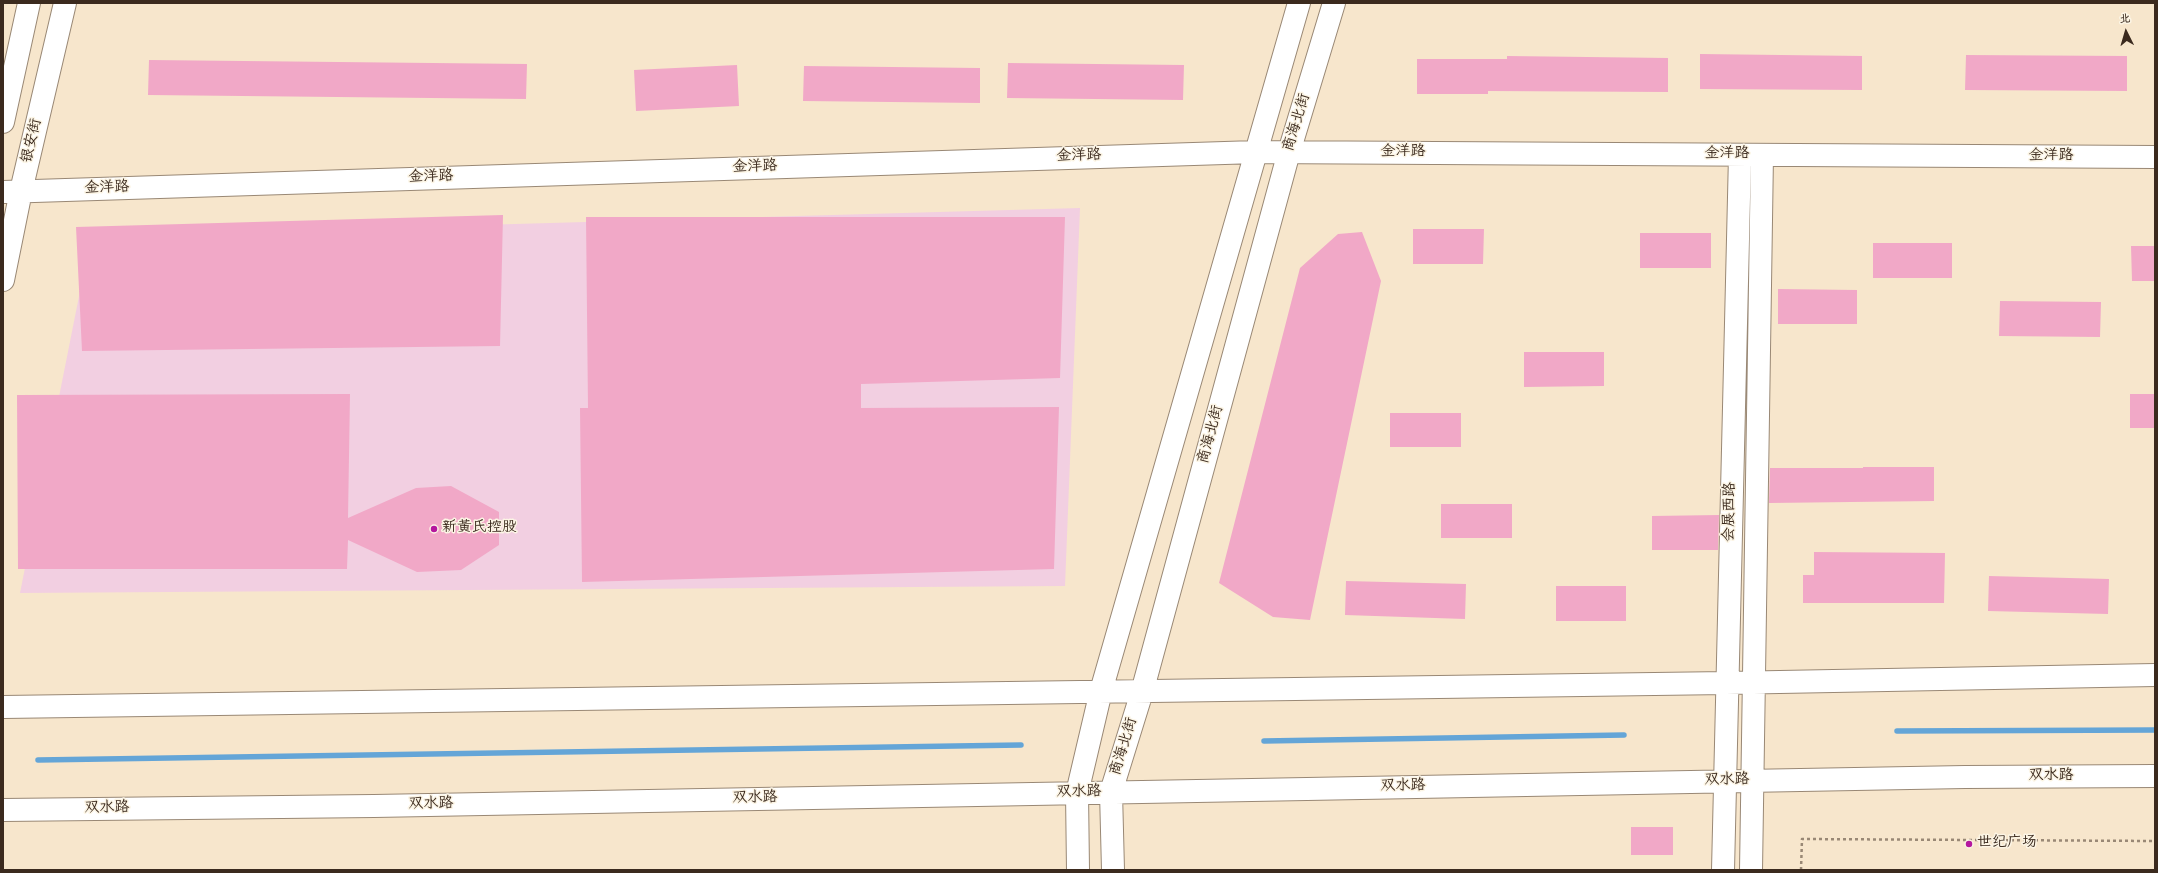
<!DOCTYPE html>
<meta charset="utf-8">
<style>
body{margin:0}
#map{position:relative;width:2158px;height:873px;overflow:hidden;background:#f7e6cc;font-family:"Gochi Hand","LXGW WenKai TC",sans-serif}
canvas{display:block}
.frame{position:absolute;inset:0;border:4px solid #3b2a1e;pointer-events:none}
.north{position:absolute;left:2106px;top:12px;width:40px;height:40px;-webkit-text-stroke:3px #fcf5e5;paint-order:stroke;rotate:355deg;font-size:11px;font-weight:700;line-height:16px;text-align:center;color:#3b2a1e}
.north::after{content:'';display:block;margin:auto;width:14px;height:18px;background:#3b2a1e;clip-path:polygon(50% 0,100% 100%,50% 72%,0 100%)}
</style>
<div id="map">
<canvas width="2158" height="873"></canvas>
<div class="frame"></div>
<div class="north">北</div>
</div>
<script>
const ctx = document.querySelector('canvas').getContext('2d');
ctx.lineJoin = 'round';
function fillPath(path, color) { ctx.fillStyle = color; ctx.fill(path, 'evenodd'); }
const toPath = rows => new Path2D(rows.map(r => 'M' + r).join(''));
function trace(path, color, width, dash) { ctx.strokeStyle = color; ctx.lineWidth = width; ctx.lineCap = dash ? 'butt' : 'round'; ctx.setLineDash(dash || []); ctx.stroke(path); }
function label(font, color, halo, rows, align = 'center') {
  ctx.font = font + ' "Gochi Hand","LXGW WenKai TC",sans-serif'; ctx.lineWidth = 3; ctx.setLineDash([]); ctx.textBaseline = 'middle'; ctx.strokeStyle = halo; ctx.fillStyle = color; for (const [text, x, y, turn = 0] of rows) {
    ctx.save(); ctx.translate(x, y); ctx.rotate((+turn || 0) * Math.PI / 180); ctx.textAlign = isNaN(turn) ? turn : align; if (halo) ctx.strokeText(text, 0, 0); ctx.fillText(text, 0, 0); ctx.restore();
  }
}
const built = toPath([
 [1080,208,1065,586,20,593,91,236]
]);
const stream = toPath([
 [1897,731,2155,730],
 [1264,741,1624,735],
 [38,760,1021,745]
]);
const building = toPath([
 [1700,54,1862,56,1862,90,1700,89],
 [1966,55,2127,56,2127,91,1965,90],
 [1507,56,1668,58,1668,92,1488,91,1488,94,1417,94,1417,59,1507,59],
 [149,60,527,64,526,99,148,95],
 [1008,63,1184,65,1183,100,1007,98],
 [737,65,739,106,636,111,634,70],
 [804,66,980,68,980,103,803,101],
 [503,215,500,346,82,351,76,227],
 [586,217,1065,217,1060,378,861,384,861,408,1059,407,1054,569,582,582,580,408,588,408],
 [1413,229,1484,229,1483,264,1413,264],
 [1362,232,1381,281,1310,620,1273,617,1219,583,1300,268,1338,234],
 [1640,233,1711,233,1711,268,1640,268],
 [1873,243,1952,243,1952,278,1873,278],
 [2131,246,2155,246,2155,281,2132,281],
 [1778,289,1857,290,1857,324,1778,324],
 [2000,301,2101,302,2100,337,1999,336],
 [1524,352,1604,352,1604,386,1524,387],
 [350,394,348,518,416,488,451,486,499,512,499,545,461,570,417,572,348,540,347,569,18,569,17,395],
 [2130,394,2155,394,2155,428,2130,428],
 [1390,413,1461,413,1461,447,1390,447],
 [1863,467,1934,467,1934,501,1769,503,1770,468,1863,468],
 [1441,504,1512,504,1512,538,1441,538],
 [1719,515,1718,550,1652,550,1652,516],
 [1814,552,1945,553,1944,603,1803,603,1803,575,1814,575],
 [1989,576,2109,579,2108,614,1988,611],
 [1346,581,1466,584,1465,619,1345,615],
 [1556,586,1626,586,1626,621,1556,621],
 [1631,827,1673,827,1673,855,1631,855]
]);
const path = toPath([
 [1801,870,1802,839,2155,841]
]);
const secondary = toPath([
 [3,122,29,3],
 [3,192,1256,152,2155,157],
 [3,280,21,191,65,3],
 [3,707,1726,683,2155,675],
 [3,810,374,806,1965,777,2155,776],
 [1078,870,1077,793,1101,691,1299,3],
 [1113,870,1111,792,1142,692,1289,152,1334,3],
 [1723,870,1740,155],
 [1751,870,1762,155]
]);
const markers = [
 [434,529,4,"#b5179e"],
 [1969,844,4,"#b5179e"]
];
const streetNames = [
 ["商海北街",1298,123,-73],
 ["银安街",33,141,-77],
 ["金洋路",1403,153],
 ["金洋路",1727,155],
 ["金洋路",1079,157,-2],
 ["金洋路",2051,157],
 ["金洋路",755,168,-2],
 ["金洋路",431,178,-2],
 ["金洋路",107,189,-2],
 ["商海北街",1212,435,-75],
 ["会展西路",1731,512,-89],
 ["商海北街",1125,747,-73],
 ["双水路",2051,777],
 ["双水路",1727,781,-1],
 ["双水路",1403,787,-1],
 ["双水路",1079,793,-1],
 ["双水路",755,799,-1],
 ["双水路",431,805,-1],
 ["双水路",107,809,-1]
];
const poiNames = [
 ["新黄氏控股",442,529],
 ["世纪广场",1977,844]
];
fillPath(built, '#f2cfe1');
trace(stream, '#64a5d7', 5.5);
fillPath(building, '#f1a8c7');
trace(secondary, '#998875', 24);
trace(path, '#998875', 2.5, [3, 3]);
trace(secondary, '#fff', 22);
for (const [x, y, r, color] of markers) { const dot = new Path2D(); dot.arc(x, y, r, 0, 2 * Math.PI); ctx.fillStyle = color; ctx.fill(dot); trace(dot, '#fcf5e5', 1.5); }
label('15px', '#3b2a1e', '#fcf5e5', streetNames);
label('15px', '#3b2a1e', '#fcf5e5', poiNames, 'left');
</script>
